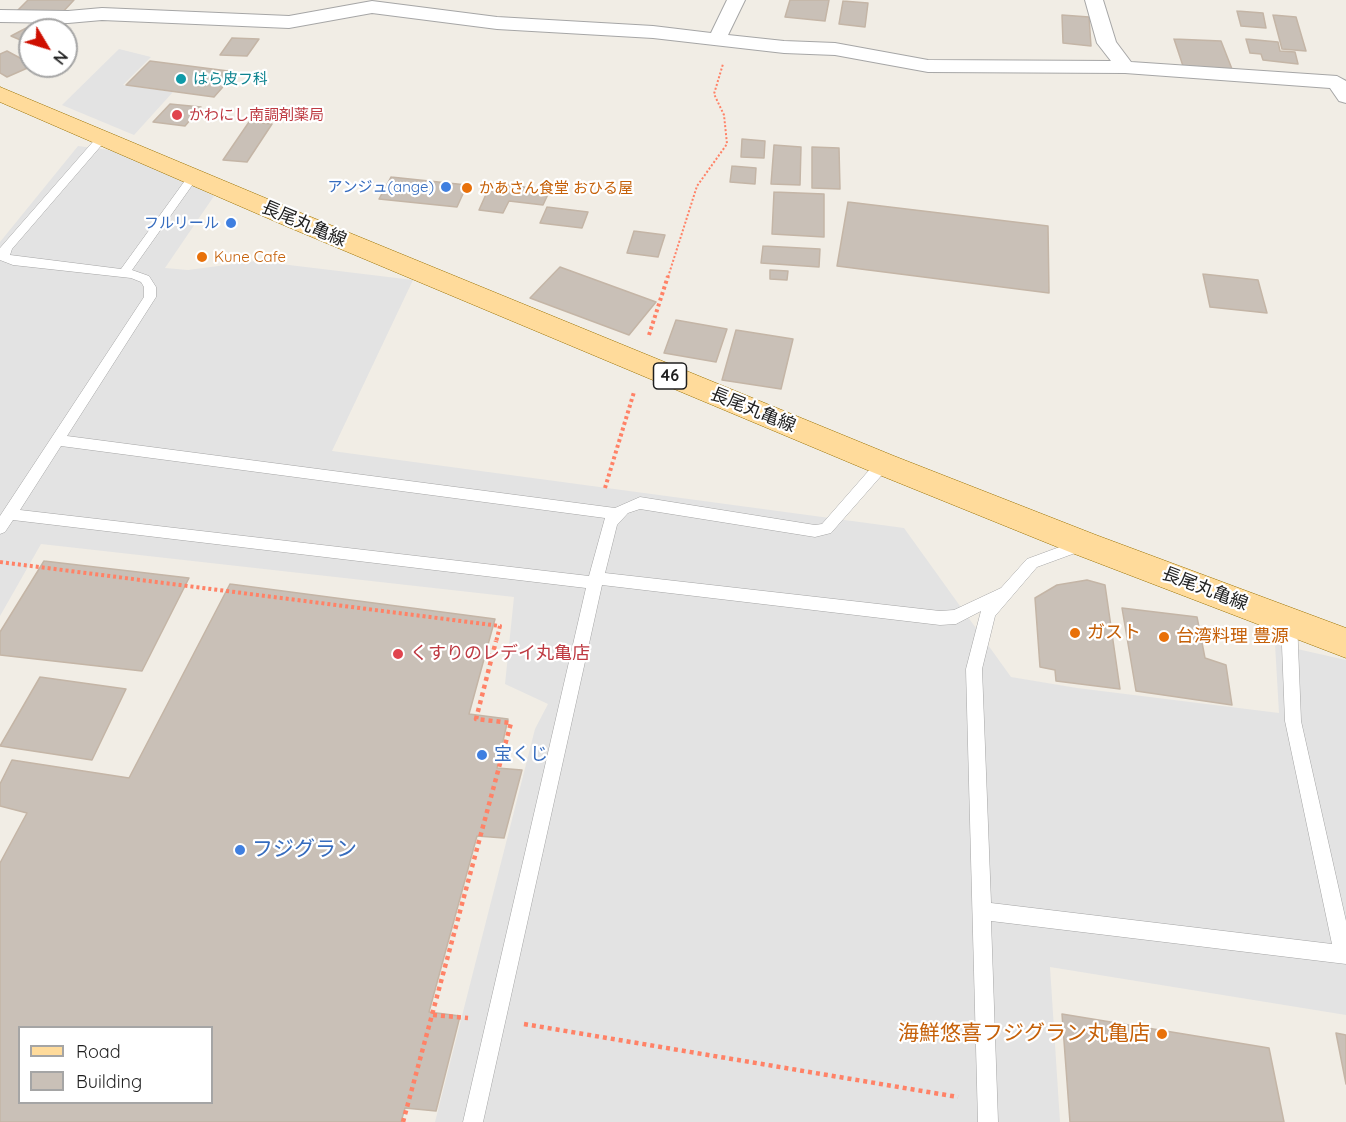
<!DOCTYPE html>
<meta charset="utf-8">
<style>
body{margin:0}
#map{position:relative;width:1346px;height:1122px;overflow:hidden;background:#f1ede5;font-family:Quicksand,sans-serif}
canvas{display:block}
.legend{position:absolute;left:18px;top:1026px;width:195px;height:78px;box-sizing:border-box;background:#fff;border:2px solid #a5a5a5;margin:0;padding:8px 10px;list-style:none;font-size:18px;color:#1f1f1f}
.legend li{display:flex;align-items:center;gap:12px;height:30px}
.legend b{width:30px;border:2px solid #a5a5a5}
.north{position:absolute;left:18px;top:18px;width:60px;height:60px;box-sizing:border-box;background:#fff;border:2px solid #a5a5a5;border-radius:50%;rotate:128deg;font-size:16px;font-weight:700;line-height:24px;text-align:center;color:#1f1f1f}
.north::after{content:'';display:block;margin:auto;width:21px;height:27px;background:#ce0f00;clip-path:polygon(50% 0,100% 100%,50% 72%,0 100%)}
</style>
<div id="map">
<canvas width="1346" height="1122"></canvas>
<ul class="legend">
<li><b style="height:8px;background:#ffdb9b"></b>Road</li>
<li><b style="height:16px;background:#c9c0b7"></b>Building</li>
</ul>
<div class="north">N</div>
</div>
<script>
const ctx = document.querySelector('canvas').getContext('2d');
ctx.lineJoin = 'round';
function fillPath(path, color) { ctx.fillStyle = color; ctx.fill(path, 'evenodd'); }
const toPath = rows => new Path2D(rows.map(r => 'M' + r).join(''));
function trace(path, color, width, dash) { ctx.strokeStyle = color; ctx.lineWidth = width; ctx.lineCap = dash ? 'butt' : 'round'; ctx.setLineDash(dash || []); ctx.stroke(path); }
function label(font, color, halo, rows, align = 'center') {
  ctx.font = font + ' Quicksand,"Noto Sans JP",sans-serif'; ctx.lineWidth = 4.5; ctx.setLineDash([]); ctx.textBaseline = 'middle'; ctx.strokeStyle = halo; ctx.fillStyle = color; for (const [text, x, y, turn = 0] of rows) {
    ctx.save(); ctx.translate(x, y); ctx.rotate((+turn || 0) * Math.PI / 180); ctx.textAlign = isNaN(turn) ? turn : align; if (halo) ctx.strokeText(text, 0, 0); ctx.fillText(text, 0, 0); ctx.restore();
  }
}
const parking = toPath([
 [119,49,151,57,123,85,173,92,134,135,62,105],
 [78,146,117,151,141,159,214,196,165,268,188,270,256,261,413,280,332,451,904,528,1011,677,1077,688,1279,713,1275,644,1346,660,1346,1015,1050,967,1060,1122,435,1122,535,729,548,704,505,684,514,597,41,544,0,616,0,242]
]);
const building = toPath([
 [28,0,74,0,61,14,17,11,28,0],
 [790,0,829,0,825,21,785,17,790,0],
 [843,1,868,3,865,27,839,24,843,1],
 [1237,11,1263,13,1266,28,1241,26,1237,11],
 [1062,15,1089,17,1091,46,1063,43,1062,15],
 [1273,15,1296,17,1306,51,1282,49,1273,15],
 [34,24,49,30,30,30,30,44,11,36,34,24],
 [232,38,259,39,247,56,220,55,232,38],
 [1174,39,1221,41,1232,69,1183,66,1174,39],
 [1246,39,1278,42,1280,51,1295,52,1298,64,1263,60,1261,54,1250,53,1246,39],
 [7,51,20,58,30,53,32,66,7,77,0,73,0,54,7,51],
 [150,61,236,72,214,97,126,85,150,61],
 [170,104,201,107,185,126,153,122,170,104],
 [249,122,272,124,247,162,223,160,249,122],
 [742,139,765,141,764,158,741,157,742,139],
 [774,145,801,147,800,185,771,184,774,145],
 [812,147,839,148,840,189,812,188,812,147],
 [732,166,756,168,755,184,730,182,732,166],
 [391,177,467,185,457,207,379,199,391,177],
 [491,183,515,186,550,190,543,205,509,201,503,213,479,210,491,183],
 [774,192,824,194,824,237,772,234,774,192],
 [848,202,1048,226,1049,293,837,266,848,202],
 [547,207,588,212,582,228,540,223,547,207],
 [634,231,665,235,658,257,627,253,634,231],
 [763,246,820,249,819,267,761,263,763,246],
 [560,267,656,302,629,335,530,298,560,267],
 [770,270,788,271,787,280,770,279,770,270],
 [1203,274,1258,280,1267,313,1210,307,1203,274],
 [676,320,727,329,716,362,664,353,676,320],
 [736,330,793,339,781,389,722,380,736,330],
 [44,561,189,578,142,671,0,655,0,632,44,561],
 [1087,580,1105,585,1120,689,1056,681,1055,670,1040,667,1035,598,1057,585,1087,580],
 [230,584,495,619,469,714,508,719,497,768,522,770,504,838,477,836,429,1012,460,1016,436,1111,405,1108,401,1122,0,1122,0,863,27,813,0,806,0,784,12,760,129,778,230,584],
 [20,1028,212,1028,212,1102,20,1102,20,1028],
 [1122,608,1197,617,1205,658,1226,665,1232,705,1136,691,1122,608],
 [40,677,126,689,92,760,0,746,40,677],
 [1062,1014,1269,1048,1284,1122,1070,1122,1062,1014],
 [1336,1033,1346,1035,1346,1084,1336,1033]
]);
const pathFar2 = toPath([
 [668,277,697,186,727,144,724,115,714,94,723,64]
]);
const pathFar1 = toPath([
 [649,335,668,276],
 [605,488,634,392],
 [0,562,500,626,496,642]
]);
const path = toPath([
 [433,1015,468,1018],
 [524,1024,958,1097],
 [403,1122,511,723,476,719,496,641]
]);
const service = toPath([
 [102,135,106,136,106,140,12,249,10,255,121,269,189,175,193,174,198,177,132,270,149,276,156,287,156,297,67,436,615,508,640,497,815,525,822,524,878,460,883,459,890,464,888,468,831,533,815,537,640,509,628,513,617,525,605,573,940,611,954,610,1001,588,1027,559,1084,538,1089,540,1091,544,1089,548,1037,567,995,616,982,669,991,903,1332,944,1285,721,1281,620,1283,615,1289,613,1295,615,1297,620,1301,721,1346,921,1346,964,991,921,998,1122,978,1122,966,669,981,611,956,624,940,625,602,585,483,1122,463,1122,586,588,13,520,5,532,0,534,0,516,144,297,144,287,141,282,131,278,13,265,0,260,0,248,98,136,102,135],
 [61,446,605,518,589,576,20,510,61,446]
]);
const minor = toPath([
 [727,0,745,0,728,35,784,41,835,43,928,60,1111,61,1097,43,1085,0,1103,0,1116,42,1131,62,1337,76,1346,81,1346,103,1339,101,1330,88,1125,73,928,72,835,55,784,53,653,38,497,29,372,13,289,28,102,20,68,23,0,22,0,10,68,11,102,8,289,16,372,1,497,17,653,26,711,33,727,0]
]);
const primary = toPath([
 [0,87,306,215,894,456,1096,535,1346,628,1346,658,1072,553,872,472,288,227,0,102,0,87]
]);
const markers = [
 [181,79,6,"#0f9aa8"],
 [177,115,6,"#e0444e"],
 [446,187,6,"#3f7fe0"],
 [467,188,6,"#e8710a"],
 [231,223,6,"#3f7fe0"],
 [202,257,6,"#e8710a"],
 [1075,633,6,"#e8710a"],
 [1164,637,6,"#e8710a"],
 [398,654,6,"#e0444e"],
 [482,755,6,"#3f7fe0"],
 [240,850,6,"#3f7fe0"],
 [1162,1034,6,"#e8710a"]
];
const farCulturenames = [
 ["はら皮フ科",193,79]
];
const farHealthnames = [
 ["かわにし南調剤薬局",189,115]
];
const farShopnames = [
 ["アンジュ(ange)",434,187],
 ["フルリール",219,223]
];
const farFoodnames = [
 ["かあさん食堂 おひる屋",479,188],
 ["Kune Cafe",214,257]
];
const shields = [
 [670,376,33]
];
const shieldNames = [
 ["46",670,376]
];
const streetNames = [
 ["長尾丸亀線",304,224,23],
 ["長尾丸亀線",753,410,22],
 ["長尾丸亀線",1205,589,21]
];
const foodNames = [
 ["ガスト",1087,633],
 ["台湾料理 豊源",1176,637]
];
const healthNames = [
 ["くすりのレデイ丸亀店",410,654]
];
const shopNames = [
 ["宝くじ",494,755]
];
const nearShopnames = [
 ["フジグラン",252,850]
];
const nearFoodnames = [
 ["海鮮悠喜フジグラン丸亀店",1150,1034]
];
fillPath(parking, '#e3e3e3');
fillPath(building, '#c9c0b7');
trace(building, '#c4b5a6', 1.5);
trace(service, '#a6a6a6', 1);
trace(minor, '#a6a6a6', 2);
trace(primary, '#9a7200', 1);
trace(pathFar2, '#ff8267', 2, [2, 2]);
trace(pathFar1, '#ff8267', 4, [3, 3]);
trace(path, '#ff8267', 4.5, [4, 4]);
fillPath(service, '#fff');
fillPath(minor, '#fff');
fillPath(primary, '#ffdb9b');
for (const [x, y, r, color] of markers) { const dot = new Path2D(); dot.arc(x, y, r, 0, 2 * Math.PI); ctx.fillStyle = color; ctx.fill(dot); trace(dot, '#fff', 2); }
label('15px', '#0d838f', '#fff', farCulturenames, 'left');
label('15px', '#be3a42', '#fff', farHealthnames, 'left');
label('15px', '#366cbe', '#fff', farShopnames, 'right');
label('15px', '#c56008', '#fff', farFoodnames, 'left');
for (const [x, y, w] of shields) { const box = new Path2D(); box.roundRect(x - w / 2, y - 13, w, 26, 4.5); ctx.fillStyle = '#fff'; ctx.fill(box); trace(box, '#1f1f1f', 1.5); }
label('bold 16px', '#1f1f1f', null, shieldNames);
label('18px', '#1f1f1f', '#fff', streetNames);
label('18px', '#c56008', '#fff', foodNames, 'left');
label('18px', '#be3a42', '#fff', healthNames, 'left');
label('18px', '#366cbe', '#fff', shopNames, 'left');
label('21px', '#366cbe', '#fff', nearShopnames, 'left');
label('21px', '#c56008', '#fff', nearFoodnames, 'right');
</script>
